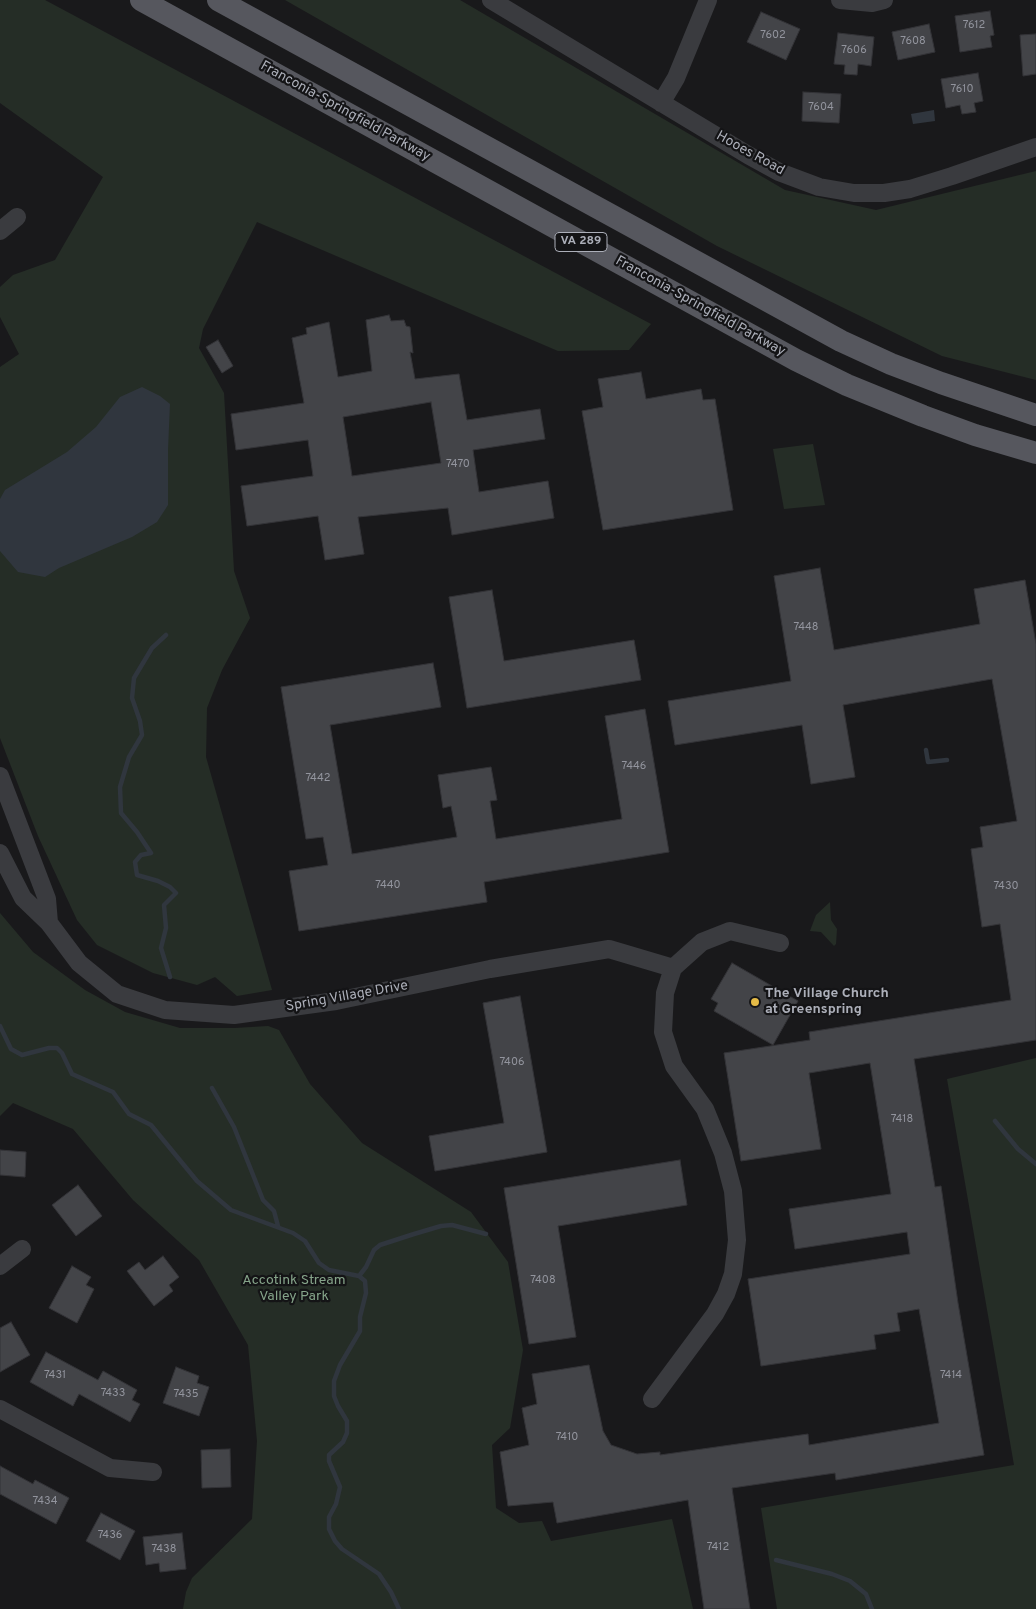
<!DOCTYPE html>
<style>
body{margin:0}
canvas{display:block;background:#19191b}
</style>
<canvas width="1036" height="1609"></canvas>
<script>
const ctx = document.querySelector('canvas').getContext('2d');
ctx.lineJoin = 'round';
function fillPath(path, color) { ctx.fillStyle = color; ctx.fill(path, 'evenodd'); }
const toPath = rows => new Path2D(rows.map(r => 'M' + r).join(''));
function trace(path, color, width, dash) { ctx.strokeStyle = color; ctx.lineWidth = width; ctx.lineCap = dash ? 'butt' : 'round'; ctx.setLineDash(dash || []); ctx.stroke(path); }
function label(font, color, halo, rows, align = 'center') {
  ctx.font = font + ' Overpass,sans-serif'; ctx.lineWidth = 4.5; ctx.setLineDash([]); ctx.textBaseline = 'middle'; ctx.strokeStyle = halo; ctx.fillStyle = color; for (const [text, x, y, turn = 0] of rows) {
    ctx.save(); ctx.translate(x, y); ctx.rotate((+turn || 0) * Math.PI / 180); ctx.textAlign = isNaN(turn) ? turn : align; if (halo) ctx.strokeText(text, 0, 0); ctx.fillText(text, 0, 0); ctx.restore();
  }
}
const green = toPath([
 [0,0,45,0,651,324,629,350,558,351,257,222,203,329,199,348,224,393,234,571,250,618,222,670,207,708,206,757,272,990,237,996,215,977,197,985,153,973,97,945,77,920,38,836,0,738,0,367,19,354,0,317,0,287,13,275,55,260,103,177,0,103],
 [285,0,460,0,785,190,876,210,1036,171,1036,380,942,356,717,246],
 [813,444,825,505,784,509,773,449],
 [830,902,831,920,837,929,836,944,834,946,821,932,810,931,816,915],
 [0,913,33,952,85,990,125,1012,180,1028,235,1028,268,1026,279,1030,310,1084,362,1143,471,1212,508,1262,523,1350,510,1428,492,1445,496,1508,519,1523,542,1521,551,1541,672,1519,693,1609,183,1609,186,1592,192,1578,252,1519,257,1441,248,1345,199,1260,133,1200,73,1129,13,1103,0,1116],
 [1036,1058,1036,1609,777,1609,761,1508,1014,1465,947,1079]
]);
const water = toPath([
 [934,110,935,121,913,124,911,114],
 [142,387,160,396,170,404,168,450,168,505,157,522,132,537,59,568,45,577,18,572,0,551,0,499,5,490,67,452,96,427,120,397]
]);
const stream = toPath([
 [166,635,152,648,134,678,132,698,140,721,142,735,129,757,120,787,121,813,137,832,151,853,141,855,135,862,137,875,158,881,170,887,176,893,164,905,166,928,161,948,170,977],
 [926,750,928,762,947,760],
 [0,1026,11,1049,22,1055,49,1048,57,1048,62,1053,72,1074,113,1092,129,1114,151,1125,197,1181,231,1210,293,1233,305,1241,319,1263,329,1270,359,1276,365,1281,366,1293,360,1317,360,1331,340,1365,334,1381,334,1396,338,1406,347,1421,347,1433,343,1442,329,1455,329,1461,340,1487,336,1504,329,1517,329,1529,335,1541,342,1549,379,1574,391,1592,399,1609],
 [212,1088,234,1127,263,1200,274,1211,278,1226],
 [995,1121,1018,1149,1036,1164],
 [359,1276,366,1267,374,1250,380,1245,414,1234,441,1226,452,1225,486,1234],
 [776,1560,832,1574,850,1581,866,1594,872,1609]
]);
const building = toPath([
 [990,11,994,35,990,36,992,47,960,52,955,16,990,11],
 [761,12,800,29,786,60,747,42,761,12],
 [929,24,935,52,898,60,892,32,929,24],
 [838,33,874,37,871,66,858,64,857,75,844,74,845,65,834,64,838,33],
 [1036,34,1036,74,1023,76,1020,35,1036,34],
 [978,73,983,101,974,103,976,112,962,114,960,105,946,108,941,79,978,73],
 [803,92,841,94,839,123,802,121,803,92],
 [389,315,391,321,404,320,406,326,410,327,413,353,410,352,415,379,459,374,467,420,540,409,545,439,473,450,479,492,548,481,554,518,452,535,448,508,358,517,364,554,325,560,318,516,247,526,241,486,313,476,308,440,236,450,231,414,304,403,292,338,307,334,306,328,329,322,338,377,372,371,366,320,389,315],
 [431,402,441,463,352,476,343,417,431,402],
 [218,340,233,366,222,373,206,347,218,340],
 [641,372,646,399,701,389,703,400,715,399,733,510,603,530,582,411,603,407,598,379,641,372],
 [820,568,834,650,980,624,974,589,1025,580,1036,644,1036,1040,914,1059,935,1187,941,1186,958,1303,984,1455,836,1480,835,1473,732,1488,750,1609,704,1609,688,1500,557,1523,553,1502,508,1506,500,1452,529,1445,522,1408,537,1404,532,1374,589,1365,603,1431,611,1445,637,1454,660,1452,660,1455,808,1434,809,1445,939,1423,919,1309,897,1313,900,1331,874,1335,876,1349,761,1366,748,1279,910,1254,907,1232,795,1249,789,1209,891,1194,870,1063,809,1073,821,1149,741,1161,724,1053,810,1040,809,1032,1011,1000,1000,924,982,927,971,849,983,847,980,827,1017,821,992,679,843,705,855,777,811,784,802,725,675,745,668,701,791,681,774,576,820,568],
 [492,590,504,661,634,640,641,680,467,708,449,597,492,590],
 [433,663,441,707,330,725,352,854,457,837,451,806,443,808,438,775,491,767,497,800,490,801,496,839,622,819,605,716,645,709,669,852,484,882,487,902,299,931,289,871,328,865,323,837,306,839,281,687,433,663],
 [732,963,798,1001,773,1045,714,1011,718,1003,711,999,732,963],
 [520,996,547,1152,435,1171,429,1136,504,1123,483,1003,520,996],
 [0,1150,26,1152,25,1177,0,1175,0,1150],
 [680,1160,687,1205,558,1226,576,1337,529,1344,504,1188,680,1160],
 [78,1185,102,1216,76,1236,52,1205,78,1185],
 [163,1256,179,1277,169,1285,173,1291,154,1306,127,1271,139,1262,145,1270,163,1256],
 [72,1266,91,1277,86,1285,94,1289,77,1323,49,1308,72,1266],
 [11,1322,30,1355,0,1372,0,1328,11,1322],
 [46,1352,98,1380,103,1371,137,1390,132,1400,140,1404,130,1422,79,1394,73,1406,30,1382,46,1352],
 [176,1367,199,1376,197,1383,209,1387,199,1416,163,1403,176,1367],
 [230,1449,231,1487,202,1488,201,1450,230,1449],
 [0,1466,33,1484,35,1480,69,1498,56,1524,0,1494,0,1466],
 [101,1513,135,1531,120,1560,86,1541,101,1513],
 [182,1533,186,1569,160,1572,159,1563,146,1565,143,1537,182,1533]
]);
const minor = toPath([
 [491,0,748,155,779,172,819,187,854,193,884,193,910,189,952,176,1036,147],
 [840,0,872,3,884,0],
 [661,103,676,78,708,0],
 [0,231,17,217],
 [0,776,47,899,49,923],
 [0,853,23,898,49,923,79,963,117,994,165,1010,234,1015,336,1001,490,969,609,949,673,968],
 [0,1266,22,1249],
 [652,1399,715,1314,726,1294,733,1274,737,1240,733,1191,723,1153,705,1109,674,1066,663,1032,665,993,673,968,702,942,730,931,780,943],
 [0,1409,110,1468,153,1472]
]);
const major = toPath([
 [141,0,796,360,847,385,923,416,975,435,1036,453],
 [218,0,841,341,891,364,941,383,1036,415]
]);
const markers = [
 [755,1002,5,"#e5bb47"]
];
const numberNames = [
 ["7612",974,26],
 ["7602",773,36],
 ["7608",913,42],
 ["7606",854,51],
 ["7610",962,90],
 ["7604",821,108],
 ["7470",458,465],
 ["7448",806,628],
 ["7446",634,767],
 ["7442",318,779],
 ["7440",388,886],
 ["7430",1006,887],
 ["7406",512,1063],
 ["7418",902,1120],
 ["7408",543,1281],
 ["7431",55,1376],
 ["7414",951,1376],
 ["7433",113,1394],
 ["7435",186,1395],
 ["7410",567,1438],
 ["7434",45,1502],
 ["7436",110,1536],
 ["7412",718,1548],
 ["7438",164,1550]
];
const shields = [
 [581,242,52]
];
const shieldNames = [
 ["VA 289",581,242]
];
const streetNames = [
 ["Franconia-Springfield Parkway",345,112,29],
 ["Hooes Road",750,154,29],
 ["Franconia-Springfield Parkway",700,307,29],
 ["Spring Village Drive",347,997,-10]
];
const poiNames = [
 ["The Village Church",765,994],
 ["at Greenspring",765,1010]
];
const parkNames = [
 ["Accotink Stream",294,1281],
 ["Valley Park",294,1297]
];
fillPath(green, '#252d26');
fillPath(water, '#30363e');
trace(stream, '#30363e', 4.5);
fillPath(building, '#434448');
trace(building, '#333337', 1);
trace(minor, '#3a3b3f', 18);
trace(major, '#56575e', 22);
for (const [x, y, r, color] of markers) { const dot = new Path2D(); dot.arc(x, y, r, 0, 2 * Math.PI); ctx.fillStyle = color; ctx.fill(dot); trace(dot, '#141416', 2); }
label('11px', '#92949d', null, numberNames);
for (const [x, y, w] of shields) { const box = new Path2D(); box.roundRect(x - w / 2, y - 9.5, w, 19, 4); ctx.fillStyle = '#141416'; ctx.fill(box); trace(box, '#acafb9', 1); }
label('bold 12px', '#acafb9', null, shieldNames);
label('14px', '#acafb9', '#141416', streetNames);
label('bold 14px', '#acafb9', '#141416', poiNames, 'left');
label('14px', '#85a389', '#141416', parkNames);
</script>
